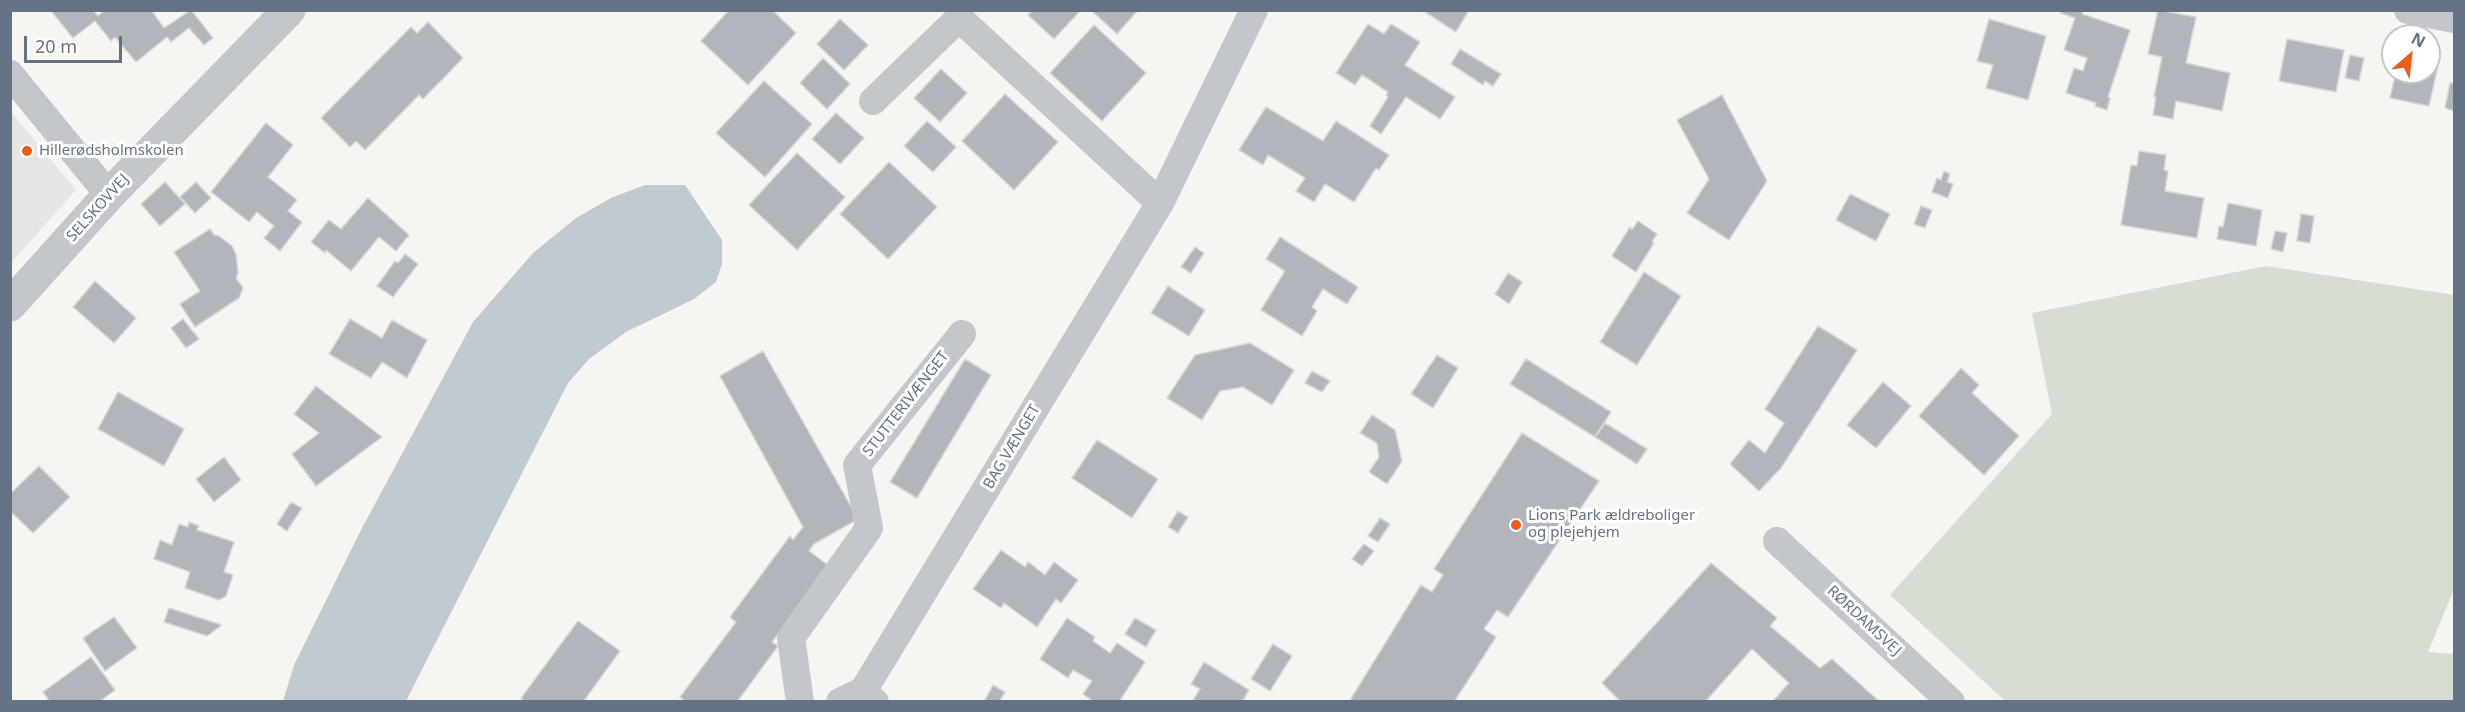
<!DOCTYPE html>
<meta charset="utf-8">
<style>
body{margin:0}
#map{position:relative;width:2465px;height:712px;overflow:hidden;background:#f5f6f2;font-family:"Noto Sans",sans-serif}
canvas{display:block}
.frame{position:absolute;inset:0;border:12px solid #637385;pointer-events:none}
.north{position:absolute;left:2381px;top:24px;width:60px;height:60px;box-sizing:border-box;background:#fff;border:2px solid #c1c7ce;border-radius:50%;rotate:28deg;font-size:16px;font-weight:700;line-height:24px;text-align:center;color:#637385}
.north::after{content:'';display:block;margin:auto;width:21px;height:27px;background:#ee5a19;clip-path:polygon(50% 0,100% 100%,50% 72%,0 100%)}
.scale{position:absolute;left:24px;top:36px;width:98px;height:27px;box-sizing:border-box;border:3px solid #637385;border-top:0;padding-left:8px;font-size:18px;line-height:21px;white-space:nowrap;color:#637385;-webkit-text-stroke:4px #fff;paint-order:stroke}
</style>
<div id="map">
<canvas width="2465" height="712"></canvas>
<div class="frame"></div>
<div class="north">N</div>
<div class="scale">20 m</div>
</div>
<script>
const ctx = document.querySelector('canvas').getContext('2d');
ctx.lineJoin = 'round';
function fillPath(path, color) { ctx.fillStyle = color; ctx.fill(path, 'evenodd'); }
const toPath = rows => new Path2D(rows.map(r => 'M' + r).join(''));
function trace(path, color, width, dash) { ctx.strokeStyle = color; ctx.lineWidth = width; ctx.lineCap = dash ? 'butt' : 'round'; ctx.setLineDash(dash || []); ctx.stroke(path); }
function label(font, color, halo, rows, align = 'center') {
  ctx.font = font + ' "Noto Sans",sans-serif'; ctx.lineWidth = 6; ctx.setLineDash([]); ctx.textBaseline = 'middle'; ctx.strokeStyle = halo; ctx.fillStyle = color; for (const [text, x, y, turn = 0] of rows) {
    ctx.save(); ctx.translate(x, y); ctx.rotate((+turn || 0) * Math.PI / 180); ctx.textAlign = isNaN(turn) ? turn : align; if (halo) ctx.strokeText(text, 0, 0); ctx.fillText(text, 0, 0); ctx.restore();
  }
}
const built = toPath([
 [11,112,76,190,11,263]
]);
const green = toPath([
 [2266,266,2454,295,2454,589,2428,652,2454,654,2454,701,2005,701,1890,595,2052,414,2032,313]
]);
const water = toPath([
 [645,185,685,185,722,240,722,264,716,282,694,299,626,332,589,359,568,383,406,701,283,701,294,665,362,528,473,322,533,253,576,218,611,198]
]);
const building = toPath([
 [53,10,93,10,98,16,105,10,151,10,164,28,191,10,213,38,204,45,189,28,171,42,167,37,136,62,115,37,111,41,95,21,73,38,52,12,53,10],
 [729,10,772,10,796,33,748,85,701,41,729,10],
 [1033,10,1079,10,1080,11,1054,39,1028,15,1033,10],
 [1091,10,1138,10,1117,34,1091,10],
 [1422,10,1469,10,1456,32,1422,10],
 [2062,10,2083,10,2082,14,2130,30,2108,97,2110,98,2107,110,2095,106,2096,103,2066,93,2074,68,2083,71,2087,58,2064,50,2075,18,2061,13,2062,10],
 [2158,10,2196,17,2186,63,2230,73,2222,111,2176,101,2173,119,2153,115,2156,97,2154,97,2162,57,2148,54,2158,10],
 [840,19,868,45,844,70,817,44,840,19],
 [1989,19,2046,36,2028,100,1986,88,1993,65,1977,61,1989,19],
 [428,22,463,58,423,99,419,95,365,150,356,141,350,147,321,118,411,27,417,33,428,22],
 [1368,24,1384,34,1391,24,1420,42,1405,65,1455,97,1440,119,1406,97,1381,134,1370,126,1388,97,1386,95,1388,92,1362,75,1355,85,1336,73,1368,24],
 [1094,25,1146,73,1102,121,1050,73,1094,25],
 [2287,39,2344,50,2336,92,2279,81,2287,39],
 [1460,49,1501,74,1493,86,1485,81,1483,85,1451,64,1460,49],
 [2350,55,2364,58,2359,81,2345,78,2350,55],
 [823,58,850,84,827,109,800,83,823,58],
 [2429,64,2438,66,2429,106,2390,98,2396,72,2429,72,2429,64],
 [941,69,967,93,940,122,914,98,941,69],
 [764,81,812,124,765,177,716,133,764,81],
 [2450,83,2454,84,2454,111,2445,108,2450,83],
 [1005,94,1058,142,1014,190,962,141,1005,94],
 [1722,95,1767,181,1729,240,1687,213,1709,179,1677,120,1722,95],
 [1266,107,1323,141,1336,121,1389,155,1379,170,1376,168,1354,202,1325,184,1314,202,1296,191,1305,178,1268,155,1263,165,1239,150,1266,107],
 [836,113,864,138,840,164,812,139,836,113],
 [927,121,956,147,933,172,904,146,927,121],
 [266,123,293,145,268,177,297,200,288,211,302,222,280,251,264,238,274,226,257,212,249,222,211,192,266,123],
 [2139,151,2166,155,2164,170,2168,171,2165,191,2204,198,2197,238,2121,225,2131,165,2137,166,2139,151],
 [797,153,845,197,797,250,749,205,797,153],
 [889,162,937,207,888,259,840,214,889,162],
 [1944,171,1950,174,1947,182,1953,184,1948,198,1932,192,1937,178,1941,180,1944,171],
 [165,182,185,204,160,226,141,204,165,182],
 [196,182,211,198,195,213,180,197,196,182],
 [1850,194,1890,214,1876,241,1836,220,1850,194],
 [368,198,409,235,396,251,379,237,351,271,326,250,325,253,311,242,329,220,341,229,368,198],
 [2228,203,2262,210,2256,246,2217,239,2219,226,2223,227,2228,203],
 [1921,206,1932,210,1925,228,1914,224,1921,206],
 [2301,214,2314,216,2310,243,2297,241,2301,214],
 [1638,221,1657,234,1652,242,1654,243,1636,272,1612,256,1630,227,1632,230,1638,221],
 [210,229,214,235,219,236,232,246,236,254,238,273,236,278,243,288,239,298,195,327,180,304,200,291,174,252,210,229],
 [2275,231,2287,233,2283,252,2271,249,2275,231],
 [1280,237,1358,287,1347,304,1323,289,1312,307,1317,311,1302,336,1261,310,1285,271,1266,259,1280,237],
 [1195,247,1204,253,1191,273,1181,267,1195,247],
 [405,254,418,264,393,297,377,286,395,261,398,263,405,254],
 [1644,272,1681,296,1637,365,1600,342,1644,272],
 [1508,273,1522,282,1509,304,1495,294,1508,273],
 [95,281,136,318,114,343,73,307,95,281],
 [1168,286,1205,310,1189,336,1151,313,1168,286],
 [183,319,199,339,186,348,171,328,183,319],
 [350,319,382,338,392,320,427,340,407,378,382,362,371,378,329,354,350,319],
 [1818,326,1857,350,1781,468,1759,491,1730,464,1749,440,1765,453,1784,423,1765,409,1818,326],
 [1250,343,1294,370,1272,405,1243,387,1220,391,1202,420,1167,398,1195,355,1250,343],
 [763,351,858,519,814,544,809,551,829,566,772,642,778,646,737,702,686,702,680,697,736,622,730,617,790,536,793,540,803,527,720,376,763,351],
 [1437,355,1458,368,1433,408,1411,394,1437,355],
 [965,359,991,375,917,498,890,482,965,359],
 [1526,359,1611,412,1595,437,1510,384,1526,359],
 [1961,368,1979,385,1972,393,2019,436,1984,475,1919,416,1961,368],
 [1312,371,1330,381,1322,392,1305,383,1312,371],
 [1883,382,1911,406,1876,448,1847,425,1883,382],
 [316,386,382,437,316,486,292,454,319,433,294,414,316,386],
 [118,392,184,429,164,466,98,429,118,392],
 [1372,415,1395,430,1402,461,1387,484,1369,472,1379,457,1377,443,1360,433,1372,415],
 [1605,423,1647,449,1637,464,1595,437,1605,423],
 [1522,433,1599,481,1508,617,1497,610,1484,629,1496,637,1454,702,1349,702,1421,585,1432,592,1443,575,1434,569,1522,433],
 [1097,440,1158,479,1132,518,1072,478,1097,440],
 [224,457,241,480,214,502,196,479,224,457],
 [39,466,70,497,33,533,10,511,10,494,39,466],
 [291,502,302,508,287,531,277,524,291,502],
 [1178,511,1188,517,1178,533,1168,527,1178,511],
 [1380,518,1390,524,1378,542,1368,536,1380,518],
 [189,522,199,526,197,530,234,542,224,572,233,575,226,596,219,600,185,588,190,572,154,559,160,540,172,545,179,524,188,527,189,522],
 [1364,544,1374,551,1362,566,1352,559,1364,544],
 [1001,550,1025,567,1028,562,1045,575,1054,562,1078,580,1061,603,1056,599,1037,627,1004,603,1001,608,973,589,1001,550],
 [1711,563,1777,618,1770,626,1820,668,1832,659,1880,702,1772,702,1789,683,1752,649,1705,702,1621,702,1602,683,1711,563],
 [169,608,222,625,207,636,164,622,169,608],
 [114,617,137,648,105,671,83,638,114,617],
 [1067,618,1095,637,1093,641,1110,653,1117,643,1145,662,1119,702,1094,702,1083,694,1092,681,1073,670,1068,678,1040,659,1067,618],
 [1135,618,1156,630,1146,647,1125,634,1135,618],
 [578,621,620,651,583,702,524,702,521,698,578,621],
 [1273,644,1292,656,1270,691,1251,679,1273,644],
 [91,657,115,690,99,702,50,702,43,692,91,657],
 [1204,662,1249,690,1242,702,1192,702,1200,689,1191,684,1204,662],
 [993,685,1005,692,999,702,984,702,993,685]
]);
const minor = toPath([
 [2408,10,2454,19],
 [10,74,109,195],
 [873,101,959,18,1160,203],
 [1777,541,1951,702],
 [863,691,1160,203,1254,10],
 [800,702,791,638,869,528,857,465,962,334],
 [840,702,863,691,875,702]
]);
const tertiary = toPath([
 [10,305,109,195,289,10]
]);
const markers = [
 [27,151,6,"#ee5a19"],
 [1516,525,6,"#ee5a19"]
];
const poiNames = [
 ["Hillerødsholmskolen",39,151],
 ["Lions Park ældreboliger",1528,516],
 ["og plejehjem",1528,533]
];
const streetNames = [
 ["SELSKOVVEJ",98,208,-48],
 ["STUTTERIVÆNGET",906,404,-52],
 ["BAG VÆNGET",1012,447,-59],
 ["RØRDAMSVEJ",1864,621,43]
];
fillPath(built, '#e6e7e5');
fillPath(green, '#d6ddd2');
fillPath(water, '#c1cad0');
fillPath(building, '#b0b6bc');
trace(building, '#d7d7d4', 1.5);
trace(minor, '#c3c6ca', 28);
trace(tertiary, '#c3c6ca', 33);
for (const [x, y, r, color] of markers) { const dot = new Path2D(); dot.arc(x, y, r, 0, 2 * Math.PI); ctx.fillStyle = color; ctx.fill(dot); trace(dot, '#fff', 2); }
label('15px', '#637385', '#fff', poiNames, 'left');
label('15px', '#637385', '#fff', streetNames);
</script>
